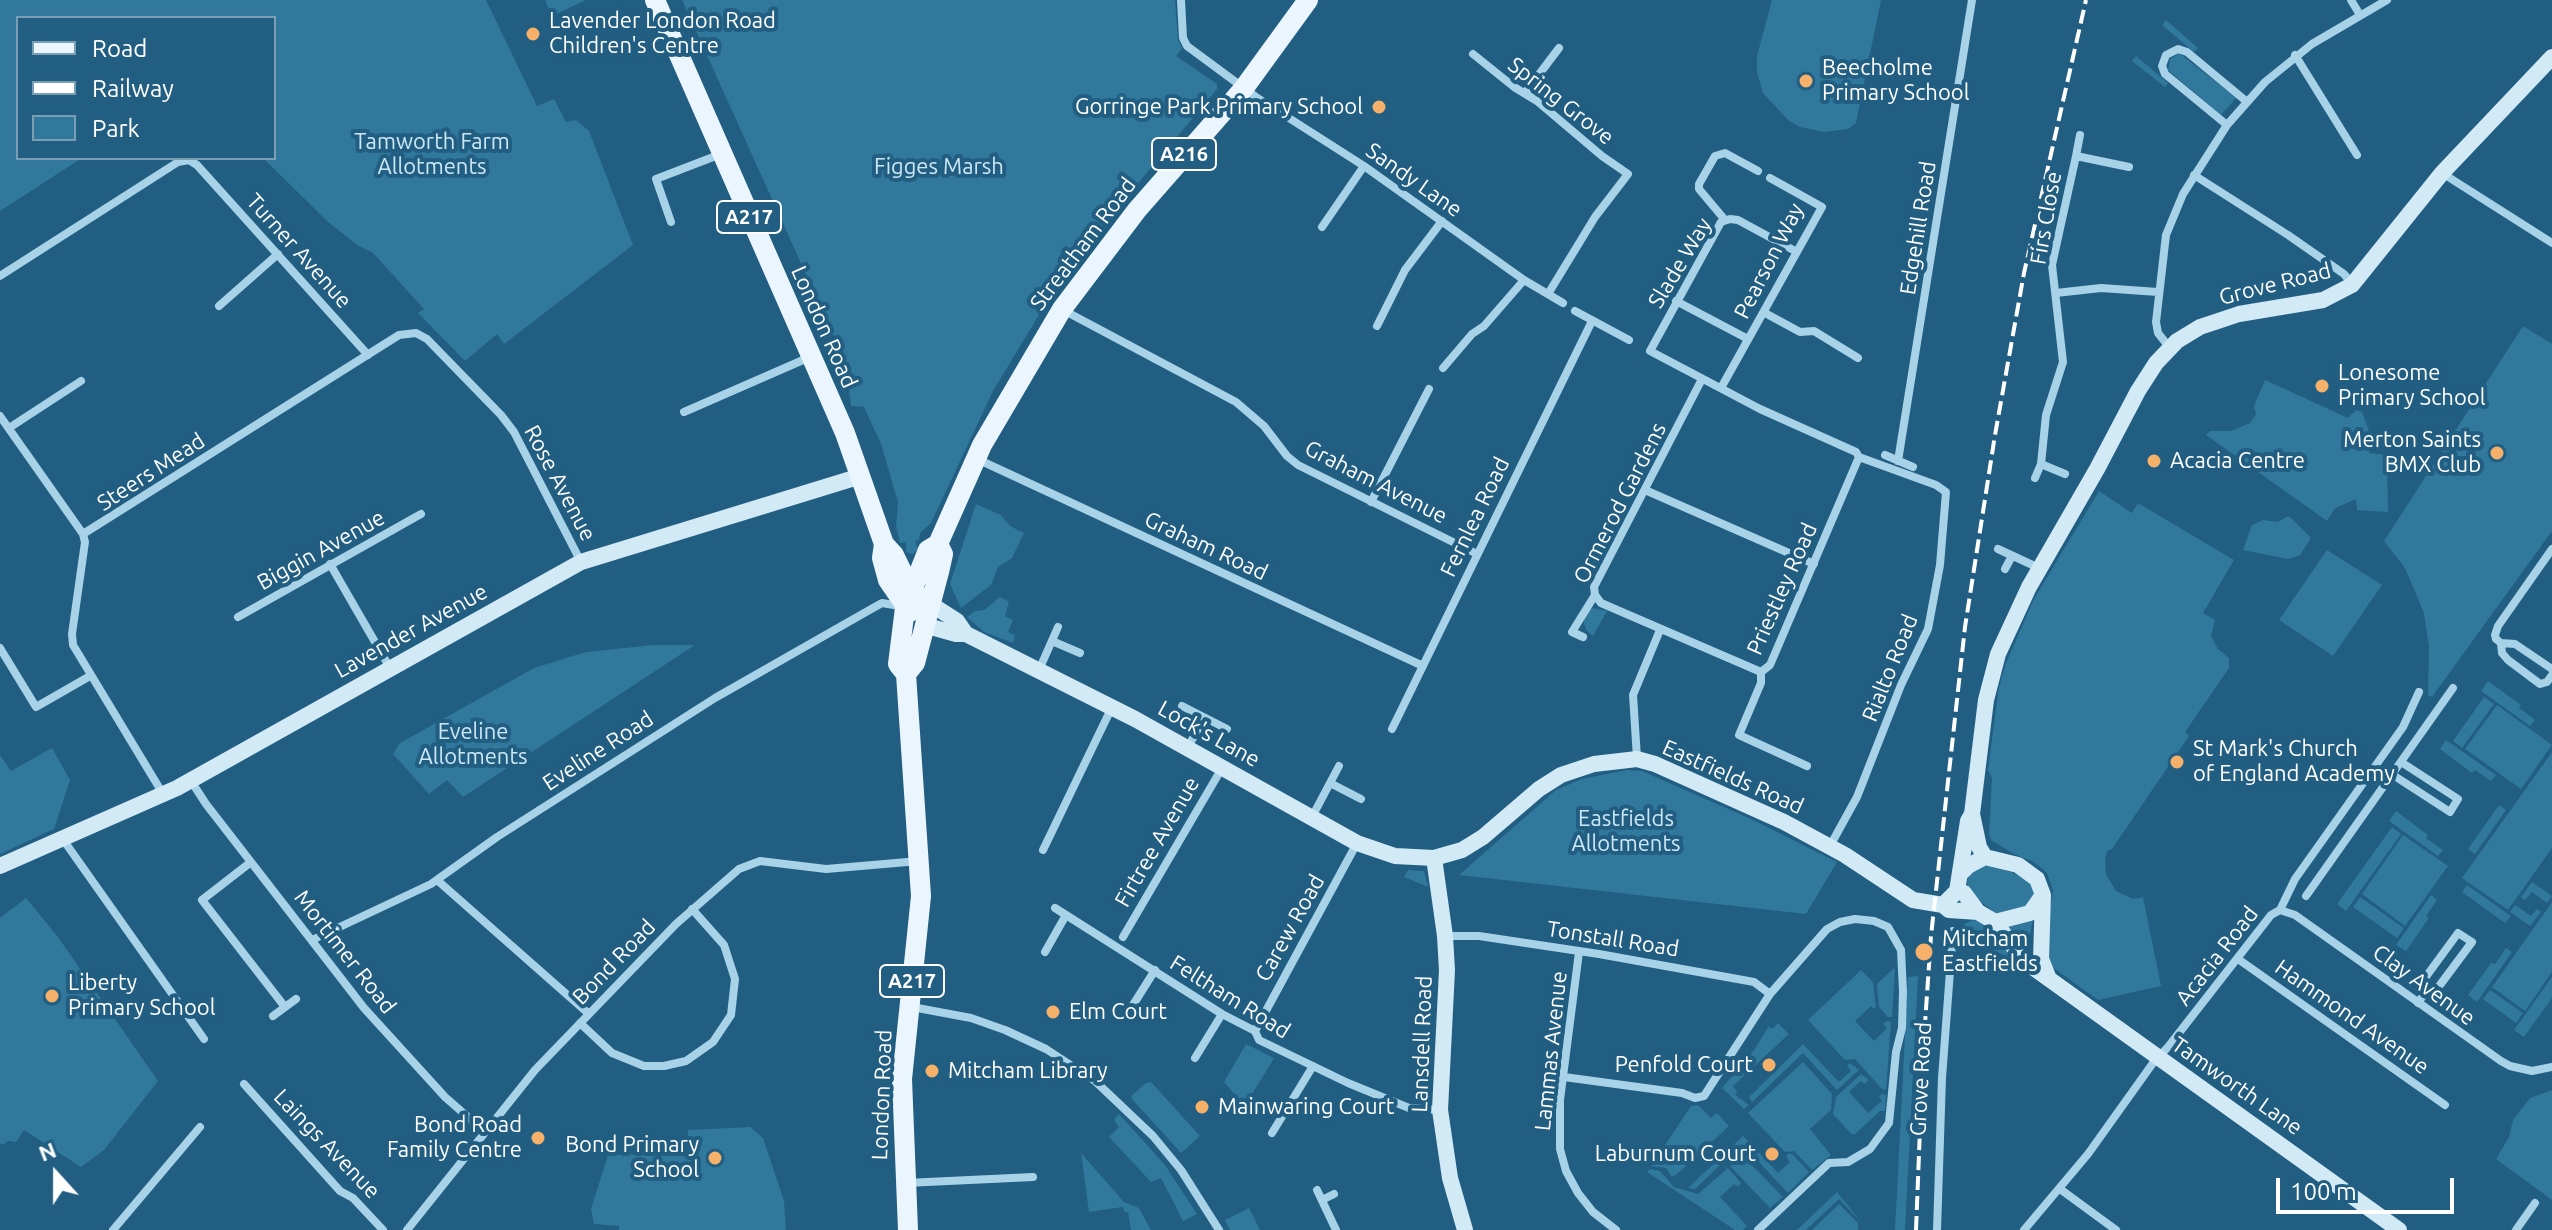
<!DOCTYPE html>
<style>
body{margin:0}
#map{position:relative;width:2552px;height:1230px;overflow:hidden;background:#215e81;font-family:Ubuntu,sans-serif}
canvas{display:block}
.legend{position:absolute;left:16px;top:16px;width:260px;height:144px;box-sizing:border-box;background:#215e81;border:2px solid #7a9eb3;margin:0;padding:10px 14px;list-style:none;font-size:24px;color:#fff}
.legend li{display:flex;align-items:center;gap:16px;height:40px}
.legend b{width:40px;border:2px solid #7a9eb3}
.north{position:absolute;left:16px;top:1134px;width:80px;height:80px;-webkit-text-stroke:6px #215e81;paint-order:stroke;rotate:339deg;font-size:22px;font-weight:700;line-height:32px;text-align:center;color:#fff}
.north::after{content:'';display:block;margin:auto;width:28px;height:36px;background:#fff;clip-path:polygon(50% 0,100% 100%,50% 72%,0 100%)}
.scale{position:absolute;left:2276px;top:1178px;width:178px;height:36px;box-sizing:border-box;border:4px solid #fff;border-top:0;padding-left:10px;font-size:24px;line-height:28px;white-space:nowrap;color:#fff;-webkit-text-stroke:6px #215e81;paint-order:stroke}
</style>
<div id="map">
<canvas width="2552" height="1230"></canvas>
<ul class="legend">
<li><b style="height:10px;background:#eaf5fe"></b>Road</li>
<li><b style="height:10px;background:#fff"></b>Railway</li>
<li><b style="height:22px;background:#31789d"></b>Park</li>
</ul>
<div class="north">N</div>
<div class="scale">100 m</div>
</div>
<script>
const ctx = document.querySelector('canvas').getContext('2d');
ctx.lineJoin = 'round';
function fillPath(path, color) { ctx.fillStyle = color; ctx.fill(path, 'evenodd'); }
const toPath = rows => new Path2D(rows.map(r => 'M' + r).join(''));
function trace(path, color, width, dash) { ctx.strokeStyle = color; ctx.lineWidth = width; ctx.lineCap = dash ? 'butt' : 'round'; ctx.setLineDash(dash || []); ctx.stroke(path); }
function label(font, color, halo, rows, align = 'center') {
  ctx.font = font + ' Ubuntu,sans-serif'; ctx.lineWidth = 8; ctx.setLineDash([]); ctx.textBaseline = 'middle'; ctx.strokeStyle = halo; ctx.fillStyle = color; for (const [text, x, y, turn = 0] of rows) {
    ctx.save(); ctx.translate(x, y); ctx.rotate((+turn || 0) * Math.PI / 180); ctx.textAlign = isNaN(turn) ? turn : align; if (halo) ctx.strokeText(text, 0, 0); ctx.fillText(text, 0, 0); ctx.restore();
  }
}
const green = toPath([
 [0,0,486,0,537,106,554,99,566,122,576,120,589,131,633,245,504,344,497,334,465,361,418,313,424,309,373,253,357,245,327,221,263,158,274,158,274,18,18,18,18,158,82,158,0,211],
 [545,0,586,0,552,16],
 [682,0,1175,0,1178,40,1182,48,1176,56,1217,84,1217,89,1109,218,1057,285,993,391,931,523,920,533,919,540,915,541,918,549,913,554,906,552,906,542,900,543,896,526,898,502,881,444,864,407,851,406,846,363],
 [1772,0,1881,0,1856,123,1848,129,1824,132,1800,127,1788,120,1763,93,1757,72,1757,56],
 [2166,20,2198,48,2194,52,2162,25],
 [2179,53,2236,98,2221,115,2168,70,2170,59],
 [2136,56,2168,83,2165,87,2132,61],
 [2523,326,2552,344,2552,531,2432,697,2428,695,2429,646,2424,613,2405,568,2384,541],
 [2265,380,2348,418,2356,410,2362,412,2372,439,2369,453,2387,455,2388,512,2357,510,2356,499,2335,508,2327,521,2206,435,2210,431,2231,431,2250,423,2256,414,2254,406],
 [2099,491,2132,513,2138,503,2234,560,2203,613,2215,620,2211,636,2218,649,2229,658,2229,668,2185,732,2189,736,2112,849,2107,851,2105,860,2106,874,2116,891,2133,899,2143,897,2161,986,2098,1000,2052,967,2044,950,2053,890,2047,873,2034,862,2014,854,1991,840,1989,834,1992,778,1988,770,1999,687,2006,663,2034,599],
 [976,504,1001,515,1010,526,1024,533,1012,558,998,567,991,585,961,608,950,584],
 [2286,517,2290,517,2311,538,2300,555,2288,559,2243,550,2252,525,2263,520,2278,522],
 [2327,550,2382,585,2333,656,2279,620],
 [1000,597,1009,602,1005,616,1013,620,1008,632,1015,635,1013,643,984,632,967,617,975,611,984,610],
 [1592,608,1607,611,1593,636,1586,630,1584,623,1584,618],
 [653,645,695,645,463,797,447,780,429,794,393,754,400,743,534,668,586,652],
 [2488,681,2521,705,2519,708,2535,720,2530,726,2481,691],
 [2484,697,2494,704,2462,748,2453,741],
 [2497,705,2552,745,2521,789,2465,749],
 [2446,740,2496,775,2491,781,2475,770,2472,773,2440,749],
 [52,748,70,780,54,829,0,854,0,755,11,771],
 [2552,752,2552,848,2508,910,2462,878],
 [1627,770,1642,771,1751,819,1837,862,1806,914,1459,875,1556,790,1582,779],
 [2499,805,2506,810,2475,854,2468,849],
 [2396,811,2428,835,2426,838,2443,850,2438,856,2389,821],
 [2392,827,2401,834,2346,911,2337,904],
 [2403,835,2448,866,2405,926,2362,894],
 [1988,864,2027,878,2035,890,2032,904,2004,917,1995,913,1969,892,1967,881,1971,872],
 [1408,870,1424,871,1428,887,1404,877],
 [2532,882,2552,896,2547,903,2532,892,2525,900,2521,897],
 [2467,885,2511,916,2505,923,2462,892],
 [2431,895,2437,900,2426,916,2429,918,2406,951,2396,945],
 [2360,897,2404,928,2397,938,2353,907],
 [26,898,58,937,158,1081,104,1150,81,1167,24,1130,16,1142,8,1141,3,1145,0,1143,0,918],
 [2552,902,2552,972,2525,1011,2492,987],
 [2515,905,2531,916,2537,909,2541,912,2530,926,2510,912],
 [2033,919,2030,935,2027,956,2007,927],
 [1973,920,1985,923,1995,932,2014,960,1985,946,1963,931,1961,927,1964,924],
 [2506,948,2512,952,2477,1002,2468,995,2491,963,2495,964],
 [1895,967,1892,1017,1888,1017,1879,1007,1877,984],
 [1861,970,1873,982,1876,1007,1874,1009,1871,1006,1855,1021,1874,1041,1887,1028,1883,1024,1887,1021,1891,1022,1886,1090,1882,1089,1855,1059,1845,1060,1808,1020],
 [1918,976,1905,1230,1895,1230,1908,977],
 [2552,977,2552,998,2524,1037,2514,1030],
 [2490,990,2523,1013,2516,1023,2483,999],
 [1778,1023,1789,1034,1733,1086,1737,1092,1735,1095,1749,1105,1744,1109,1722,1088,1754,1050,1769,1026,1772,1029],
 [1246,1044,1274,1058,1245,1106,1224,1082],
 [1803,1044,1839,1082,1851,1071,1847,1065,1850,1063,1859,1070,1837,1090,1803,1053,1752,1102,1749,1097],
 [1803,1062,1832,1094,1831,1110,1810,1129,1831,1155,1812,1170,1794,1151,1785,1152,1748,1113],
 [1861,1074,1869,1080,1864,1084,1861,1081,1849,1092,1868,1113,1882,1101,1879,1097,1882,1094,1886,1095,1885,1111,1880,1111,1855,1134,1851,1134,1833,1114,1836,1097],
 [1151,1082,1200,1136,1181,1153,1132,1099,1131,1096,1146,1083],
 [2552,1090,2552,1200,2496,1159,2509,1137,2513,1120,2530,1098],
 [1698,1105,1711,1118,1717,1113,1729,1126,1677,1174,1672,1177,1666,1168,1651,1166,1691,1106],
 [1119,1114,1165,1165,1197,1214,1183,1221,1161,1178,1151,1182,1109,1137,1119,1127,1114,1120],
 [750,1127,763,1138,784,1201,786,1230,619,1230,619,1226,594,1224,591,1209,608,1155,687,1153,688,1130],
 [1743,1136,1778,1173,1790,1162,1786,1156,1788,1154,1792,1154,1809,1172,1788,1193,1742,1144,1695,1189,1688,1188],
 [1081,1153,1124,1202,1139,1208,1151,1230,1131,1230,1128,1212,1125,1212,1123,1207,1089,1212],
 [1741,1154,1783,1197,1770,1208,1730,1166],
 [1728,1168,1741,1183,1738,1187,1734,1184,1720,1197,1747,1226,1743,1230,1735,1230,1647,1172,1650,1169,1660,1171,1674,1187,1698,1194],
 [1837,1192,1862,1223,1839,1199,1806,1230,1797,1230],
 [1839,1204,1858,1223,1858,1230,1812,1230],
 [1249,1208,1260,1230,1230,1230,1225,1220]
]);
const street = toPath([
 [1181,0,1183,38,1187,46,1256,97,1364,166,1524,280,1563,303],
 [2351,0,2360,15],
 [1473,54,1514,87,1537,101,1602,156,1628,174,1595,217,1548,294],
 [2295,55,2357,155],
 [1525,93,1559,48],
 [2227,125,2165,74,2162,66,2166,55,2178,49,2187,52,2246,101],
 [2076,156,2080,135],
 [2442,173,2552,243],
 [2194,175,2288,235,2344,274,2352,284],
 [1725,220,1699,189,1699,184,1715,156,1725,153,1758,171],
 [671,222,656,179,721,154],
 [1322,227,1364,166],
 [1797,252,1738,220,1730,219,1721,222,1650,351,1760,409,1856,452,1859,457,1936,485,1946,492,1940,565,1928,629,1901,685,1857,797,1830,846],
 [0,276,178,162,189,160,197,165,368,355],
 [2056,293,2101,288,2158,292],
 [1676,301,1748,339],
 [219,306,278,254],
 [1063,310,1236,402,1264,426,1287,456,1298,465,1477,554],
 [1575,311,1629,340],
 [1765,313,1800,332,1814,331,1858,358],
 [1377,326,1405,270,1442,221],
 [2169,347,2158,333,2156,322,2166,235,2183,194,2227,125,2265,82,2312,44,2387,0],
 [1443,368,1472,334,1484,326,1524,280],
 [1721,388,1822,207,1770,178],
 [684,412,810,357],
 [0,416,83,534],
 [9,428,81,381],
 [1885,455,1913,467],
 [977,459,1423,666],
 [1898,461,1972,0],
 [2041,464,2065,474],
 [2035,478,2041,464,2046,415,2063,362,2052,265,2076,156,2129,167],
 [1645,490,1814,564],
 [1371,502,1429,389],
 [1998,549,2039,568],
 [2552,549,2498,626,2495,635,2496,639,2501,643,2515,644,2552,669],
 [330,564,390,668],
 [2005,569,2012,556],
 [1595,595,1601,603,1761,672],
 [238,617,421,514],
 [1583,637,1572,632,1595,595,1594,587,1702,379],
 [1052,641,1080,653],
 [2501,643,2502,653,2508,660,2540,684,2547,682,2552,675],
 [0,648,36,707,90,676],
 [1039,670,1058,627],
 [1182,706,1227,729],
 [1392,729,1592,321],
 [1188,747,1204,718],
 [1637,758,1633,695,1660,630],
 [1807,766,1739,735,1761,683,1761,672,1770,665,1859,457],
 [2393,775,2450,812,2458,799,2401,762],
 [191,781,206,804,364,1008,445,1097,485,1132],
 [1330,783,1361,799],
 [163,794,73,645,72,634,85,542,83,534,399,335,416,333,427,339,501,415,514,432,581,562],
 [1312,817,1339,766],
 [62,838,204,1039],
 [1043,850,1112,707],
 [251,862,202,900,285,1007],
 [437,880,589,1014],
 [2306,896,2453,688],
 [1055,908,1222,1014,1255,1031,1259,1040,1348,1083,1409,1108,1440,1110],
 [2280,910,2295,915,2501,1061,2510,1066,2532,1071,2552,1067],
 [1445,936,1479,936,1599,954,1754,982,1770,994],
 [1123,937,1222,768],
 [312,940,431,884,497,837,715,698,873,608,882,603,900,606],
 [1045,952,1066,915],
 [1579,952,1560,1100,1560,1149,1566,1171,1578,1193,1593,1212,1616,1230],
 [2238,959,2445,1105],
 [2418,1003,2429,987,2437,989,2472,942,2458,933,2425,978,2429,987],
 [1133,1005,1155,970],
 [912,1007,971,1018,1005,1030,1046,1049,1095,1081,1153,1136,1181,1170,1219,1230],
 [273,1016,296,999],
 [580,1023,612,1053,644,1066,664,1066,686,1061,713,1042,731,1015,735,979,724,945,692,909],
 [1255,1031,1357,843],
 [1195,1058,1222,1014],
 [1564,1077,1682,1093,1695,1098,1704,1096,1770,994,1827,929,1840,922,1855,919,1874,921,1888,927,1901,950,1903,991,1902,1028,1896,1052,1889,1123,1870,1149,1848,1162,1829,1163,1758,1230],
 [244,1084,340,1191,353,1198,383,1230],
 [1272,1133,1313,1066],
 [906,1183,1033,1177],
 [2060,1189,2116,1230],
 [1317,1190,1336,1230],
 [1322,1200,1334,1194],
 [113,1230,200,1127],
 [407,1230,535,1070,676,924,739,869,760,861,826,869,919,861],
 [1937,1230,1942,1078,1953,931],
 [2024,1230,2088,1154,2153,1063,2168,1047,2271,915,2280,910,2295,879,2403,727,2419,692],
 [2516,1230,2535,1203]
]);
const secondary = toPath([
 [929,603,957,621,966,634],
 [924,625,956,634,966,634,1135,719,1357,843,1395,856,1434,858,1462,850,1483,837,1539,789,1561,775,1594,764,1637,759,1655,764,1784,822,1845,855,1913,900,1943,905,1957,891,1968,821,1972,814],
 [1985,857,1979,847,1972,814,1986,700,1998,654,2029,587,2097,469,2138,391,2156,363,2177,341,2200,327,2239,314,2323,300,2352,285,2442,173,2552,57],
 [1434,858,1445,936,1447,970,1440,1110,1450,1178,1465,1230],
 [0,866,177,788,581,562,861,476],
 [1960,874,1968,866,1985,857,2018,865,2037,879,2043,895,2041,959,2049,979],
 [1957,891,1964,893,1978,912,1995,922,2024,961,2399,1230],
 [1943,905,1949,910,1978,912],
 [1995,922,2030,913,2042,896]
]);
const primary = toPath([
 [655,0,845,433,884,544,894,555,911,590,929,603],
 [884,544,882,558,888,580,910,612],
 [906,674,915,663,939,572,943,554,938,544],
 [908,1230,902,1079,921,896,906,674,898,664,905,608,928,550,938,544,982,445,1062,309,1137,210,1244,88,1308,0]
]);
const rail = toPath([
 [1916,1230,1923,1053,1931,936,1965,627,1995,435,2024,273,2086,0]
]);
const markers = [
 [533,34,8,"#f5b069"],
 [1806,81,8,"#f5b069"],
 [1379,107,8,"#f5b069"],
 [2322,386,8,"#f5b069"],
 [2497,453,8,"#f5b069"],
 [2154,461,8,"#f5b069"],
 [2177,762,8,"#f5b069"],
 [1924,952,10,"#f5b069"],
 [52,996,8,"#f5b069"],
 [1053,1012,8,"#f5b069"],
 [1769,1065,8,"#f5b069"],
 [932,1071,8,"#f5b069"],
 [1202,1107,8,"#f5b069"],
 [538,1138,8,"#f5b069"],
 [1772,1154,8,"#f5b069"],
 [715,1158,8,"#f5b069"]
];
const shields = [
 [1184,154,64],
 [749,217,64],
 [912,981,64]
];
const shieldNames = [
 ["A216",1184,154],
 ["A217",749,217],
 ["A217",912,981]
];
const poiNames = [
 ["Lavender London Road",549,21],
 ["Children's Centre",549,46],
 ["Beecholme",1822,68],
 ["Primary School",1822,93],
 ["Gorringe Park Primary School",1363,107,"right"],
 ["Lonesome",2338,373],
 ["Primary School",2338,398],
 ["Merton Saints",2481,440,"right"],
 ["BMX Club",2481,465,"right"],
 ["Acacia Centre",2170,461],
 ["St Mark's Church",2193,749],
 ["of England Academy",2193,774],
 ["Mitcham",1942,939],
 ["Eastfields",1942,964],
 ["Liberty",68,983],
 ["Primary School",68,1008],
 ["Elm Court",1069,1012],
 ["Penfold Court",1753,1065,"right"],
 ["Mitcham Library",948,1071],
 ["Mainwaring Court",1218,1107],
 ["Bond Road",522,1125,"right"],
 ["Family Centre",522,1150,"right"],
 ["Bond Primary",699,1145,"right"],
 ["School",699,1170,"right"],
 ["Laburnum Court",1756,1154,"right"]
];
const streetNames = [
 ["Spring Grove",1561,101,38],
 ["Sandy Lane",1414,180,35],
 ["Firs Close",2046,218,-80],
 ["Edgehill Road",1918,228,-81],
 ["Streatham Road",1083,244,-53],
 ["Turner Avenue",299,251,48],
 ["Pearson Way",1769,261,-63],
 ["Slade Way",1680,263,-59],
 ["Grove Road",2275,284,-14],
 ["London Road",824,327,66],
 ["Steers Mead",151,472,-33],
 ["Graham Avenue",1376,482,27],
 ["Rose Avenue",560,483,62],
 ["Ormerod Gardens",1620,503,-63],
 ["Fernlea Road",1475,517,-64],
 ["Graham Road",1206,546,25],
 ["Biggin Avenue",321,550,-29],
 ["Priestley Road",1782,589,-66],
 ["Lavender Avenue",411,631,-29],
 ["Rialto Road",1890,668,-68],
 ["Lock's Lane",1209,734,29],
 ["Eveline Road",598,751,-33],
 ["Eastfields Road",1733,777,24],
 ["Firtree Avenue",1157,842,-60],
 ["Carew Road",1290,928,-61],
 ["Tonstall Road",1613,939,9],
 ["Mortimer Road",345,952,52],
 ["Acacia Road",2217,956,-52],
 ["Bond Road",614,962,-46],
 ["Clay Avenue",2424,985,36],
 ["Feltham Road",1230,997,32],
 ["Hammond Avenue",2352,1017,35],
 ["Lansdell Road",1422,1044,-88],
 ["Lammas Avenue",1551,1051,-84],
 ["Grove Road",1921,1079,-87],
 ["Tamworth Lane",2237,1086,35],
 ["London Road",882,1095,-88],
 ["Laings Avenue",327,1144,46]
];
const parkNames = [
 ["Tamworth Farm",432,142],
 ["Allotments",432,167],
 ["Figges Marsh",939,167],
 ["Eveline",473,732],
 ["Allotments",473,757],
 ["Eastfields",1626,819],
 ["Allotments",1626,844]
];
fillPath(green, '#31789d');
trace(street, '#a7d2e8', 8);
trace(secondary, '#d2e9f6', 16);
trace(primary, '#eaf5fe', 20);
trace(rail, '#fff', 4, [14, 6]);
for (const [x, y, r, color] of markers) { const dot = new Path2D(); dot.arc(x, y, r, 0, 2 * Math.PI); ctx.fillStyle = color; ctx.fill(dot); trace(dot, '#215e81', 3); }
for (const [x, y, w] of shields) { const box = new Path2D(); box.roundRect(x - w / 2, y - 16, w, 32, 6); ctx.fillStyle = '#215e81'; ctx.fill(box); trace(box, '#fff', 2); }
label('bold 20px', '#fff', null, shieldNames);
label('22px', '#fff', '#215e81', poiNames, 'left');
label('22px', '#fff', '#215e81', streetNames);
label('22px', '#cbe7f6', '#215e81', parkNames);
</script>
